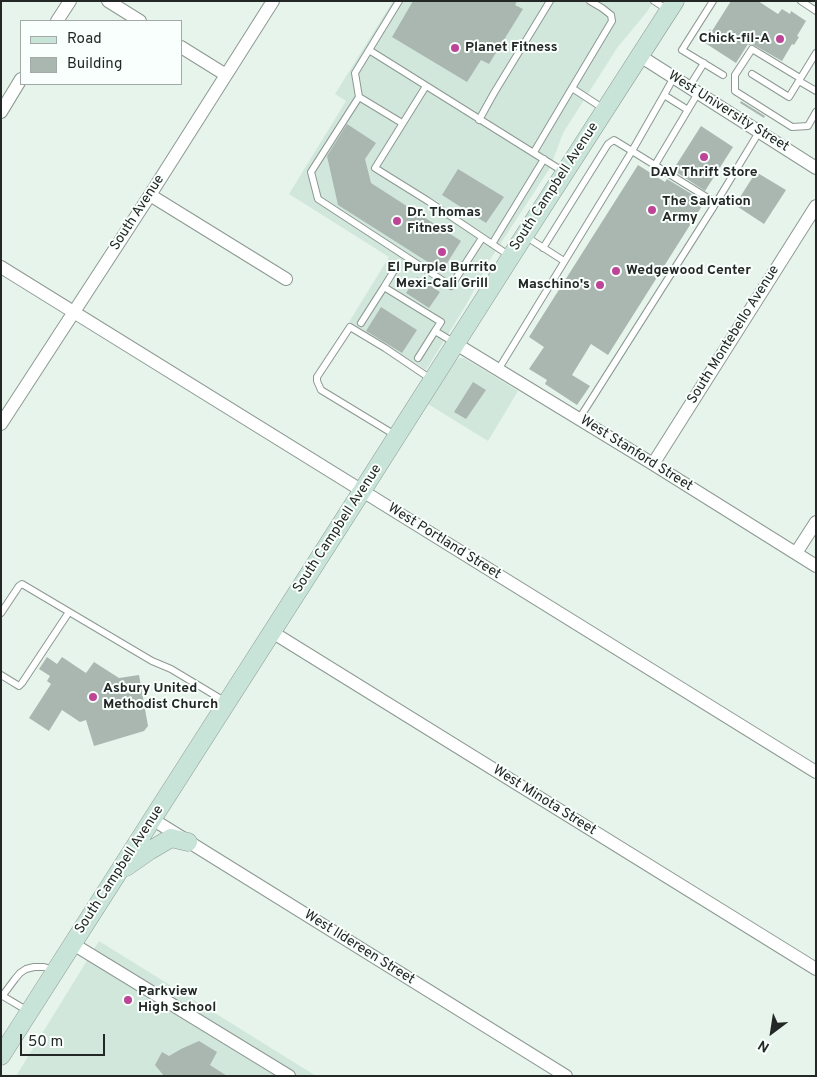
<!DOCTYPE html>
<style>
body{margin:0}
#map{position:relative;width:817px;height:1077px;overflow:hidden;background:#e6f4ec;font-family:Overpass,sans-serif}
canvas{display:block}
.frame{position:absolute;inset:0;border:2px solid #232725;pointer-events:none}
.legend{position:absolute;left:20px;top:20px;width:162px;height:65px;box-sizing:border-box;background:#f9fffc;border:1px solid #a3a9a6;margin:0;padding:6px 9px;list-style:none;font-size:15px;color:#232725}
.legend li{display:flex;align-items:center;gap:10px;height:25px}
.legend b{width:25px;border:1px solid #a3a9a6}
.north{position:absolute;left:747px;top:1007px;width:50px;height:50px;-webkit-text-stroke:4px #f9fffc;paint-order:stroke;rotate:211deg;font-size:14px;font-weight:700;line-height:20px;text-align:center;color:#232725}
.north::after{content:'';display:block;margin:auto;width:18px;height:22px;background:#232725;clip-path:polygon(50% 0,100% 100%,50% 72%,0 100%)}
.scale{position:absolute;left:20px;top:1034px;width:85px;height:22px;box-sizing:border-box;border:2px solid #232725;border-top:0;padding-left:6px;font-size:15px;line-height:18px;white-space:nowrap;color:#232725;-webkit-text-stroke:4px #f9fffc;paint-order:stroke}
</style>
<div id="map">
<canvas width="817" height="1077"></canvas>
<div class="frame"></div>
<ul class="legend">
<li><b style="height:6px;background:#c8e4d8"></b>Road</li>
<li><b style="height:14px;background:#aab7b0"></b>Building</li>
</ul>
<div class="north">N</div>
<div class="scale">50 m</div>
</div>
<script>
const ctx = document.querySelector('canvas').getContext('2d');
ctx.lineJoin = 'round';
function fillPath(path, color) { ctx.fillStyle = color; ctx.fill(path, 'evenodd'); }
const toPath = rows => new Path2D(rows.map(r => 'M' + r).join(''));
function trace(path, color, width, dash) { ctx.strokeStyle = color; ctx.lineWidth = width; ctx.lineCap = dash ? 'butt' : 'round'; ctx.setLineDash(dash || []); ctx.stroke(path); }
function label(font, color, halo, rows, align = 'center') {
  ctx.font = font + ' Overpass,sans-serif'; ctx.lineWidth = 4; ctx.setLineDash([]); ctx.textBaseline = 'middle'; ctx.strokeStyle = halo; ctx.fillStyle = color; for (const [text, x, y, turn = 0] of rows) {
    ctx.save(); ctx.translate(x, y); ctx.rotate((+turn || 0) * Math.PI / 180); ctx.textAlign = isNaN(turn) ? turn : align; if (halo) ctx.strokeText(text, 0, 0); ctx.fillText(text, 0, 0); ctx.restore();
  }
}
const built = toPath([
 [393,1,654,1,646,13,617,48,563,133,550,168,491,258,466,305,426,370,349,322,389,257,289,194,346,101,335,94],
 [459,358,464,358,518,391,488,441,428,404,455,362],
 [99,941,316,1076,16,1076]
]);
const building = toPath([
 [413,1,517,1,515,5,523,9,489,64,481,60,467,82,392,37],
 [731,1,758,1,778,14,782,9,790,14,791,11,806,21,797,36,799,37,794,45,792,44,782,61,752,44,749,45,748,44,736,63,702,41,710,29,712,31],
 [741,101,765,116,764,118,740,103],
 [347,124,376,143,365,159,371,183,461,241,442,271,338,205,327,156],
 [701,126,733,147,705,191,673,170],
 [638,165,665,182,667,179,700,199,698,203,702,206,608,355,591,344,572,375,590,386,577,405,545,384,547,380,529,369,544,347,529,337],
 [458,169,504,197,486,223,442,195],
 [756,172,786,190,764,224,735,205],
 [417,277,440,292,429,308,406,293],
 [381,307,417,330,402,353,366,331],
 [473,382,486,390,466,419,454,412],
 [47,657,57,664,62,657,86,673,94,662,119,678,139,675,148,726,144,731,94,746,86,720,80,722,62,710,49,731,29,718,51,684,47,681,50,676,39,669],
 [199,1041,217,1052,210,1065,227,1076,164,1076,155,1065,162,1052,169,1056,181,1049]
]);
const lane = toPath([
 [399,1,355,73,359,97,311,172,318,199,451,286,482,238],
 [590,1,602,8,611,15,612,21,572,88,604,109],
 [654,1,668,10],
 [713,1,682,50,723,75],
 [801,1,816,11],
 [369,50,564,172],
 [752,74,789,97,816,53],
 [800,78,752,49,735,75,735,91,792,127,808,126,816,112],
 [799,81,816,91],
 [426,86,375,168,428,201,510,256],
 [689,87,704,63],
 [664,95,674,77],
 [359,97,402,123],
 [688,110,664,95,632,151,716,203],
 [479,120,494,93,550,1],
 [534,152,572,88],
 [655,165,698,93],
 [525,236,564,261],
 [492,244,544,159],
 [384,287,395,269],
 [361,323,384,287,441,322,435,331],
 [418,358,435,331,455,343],
 [498,370,632,151,614,140,608,144,543,248],
 [579,419,716,203,759,132],
 [395,435,321,390,317,381,317,377,350,327,385,348,431,379],
 [1,613,19,586,22,584,152,661,171,669,226,702],
 [1,675,19,686,22,683,69,612],
 [1,995,28,1011],
 [3,995,15,979,20,973,26,969,34,967,44,967,54,970]
]);
const street = toPath([
 [108,1,140,21],
 [57,21,70,1],
 [181,47,226,75],
 [640,56,816,168],
 [1,112,21,79],
 [150,195,286,279],
 [1,267,816,772],
 [456,344,653,464,816,566],
 [1,424,150,195,273,1],
 [653,464,816,206],
 [796,553,816,522],
 [272,632,816,969],
 [152,819,566,1076],
 [73,944,289,1076]
]);
const secondary = toPath([
 [126,867,149,851,171,838,188,842],
 [1,1056,362,491,524,236,675,1]
]);
const markers = [
 [780,39,5,"#be4497"],
 [455,48,5,"#be4497"],
 [704,157,5,"#be4497"],
 [652,210,5,"#be4497"],
 [397,221,5,"#be4497"],
 [442,252,5,"#be4497"],
 [616,271,5,"#be4497"],
 [600,285,5,"#be4497"],
 [93,697,5,"#be4497"],
 [128,1000,5,"#be4497"]
];
const poiNames = [
 ["Chick-fil-A",770,39,"right"],
 ["Planet Fitness",465,48],
 ["DAV Thrift Store",704,173,"center"],
 ["The Salvation",662,202],
 ["Army",662,218],
 ["Dr. Thomas",407,213],
 ["Fitness",407,229],
 ["El Purple Burrito",442,268,"center"],
 ["Mexi-Cali Grill",442,284,"center"],
 ["Wedgewood Center",626,271],
 ["Maschino's",590,285,"right"],
 ["Asbury United",103,689],
 ["Methodist Church",103,705],
 ["Parkview",138,992],
 ["High School",138,1008]
];
const streetNames = [
 ["West University Street",728,112,32],
 ["South Campbell Avenue",555,187,-57],
 ["South Avenue",138,213,-57],
 ["South Montebello Avenue",734,335,-58],
 ["West Stanford Street",636,454,32],
 ["South Campbell Avenue",338,529,-57],
 ["West Portland Street",444,542,32],
 ["West Minota Street",544,801,32],
 ["South Campbell Avenue",120,870,-57],
 ["West Ildereen Street",359,948,32]
];
fillPath(built, '#d2e7dc');
fillPath(building, '#aab7b0');
trace(lane, '#8c9992', 8);
trace(street, '#8c9992', 14);
trace(secondary, '#8c9992', 19);
trace(lane, '#fff', 6);
trace(street, '#fff', 12);
trace(secondary, '#c8e4d8', 18);
for (const [x, y, r, color] of markers) { const dot = new Path2D(); dot.arc(x, y, r, 0, 2 * Math.PI); ctx.fillStyle = color; ctx.fill(dot); trace(dot, '#f9fffc', 2); }
label('bold 14px', '#232725', '#f9fffc', poiNames, 'left');
label('14px', '#232725', '#f9fffc', streetNames);
</script>
